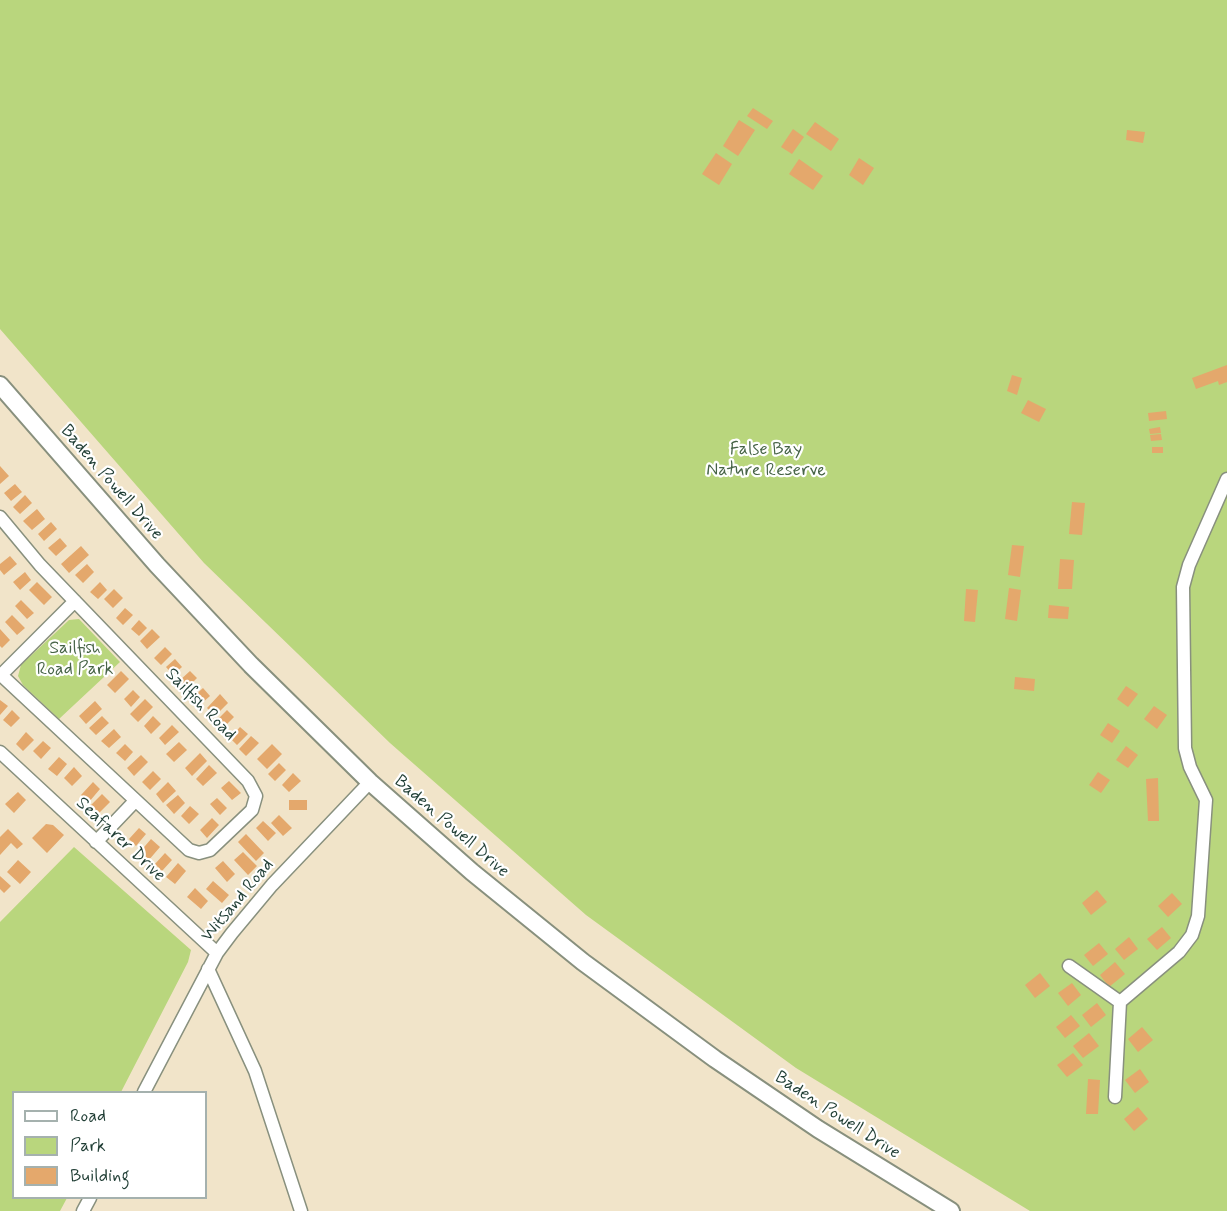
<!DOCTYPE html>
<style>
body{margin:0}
#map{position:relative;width:1227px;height:1211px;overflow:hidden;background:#f1e4c9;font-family:Mynerve,sans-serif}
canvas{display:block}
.legend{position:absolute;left:12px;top:1091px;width:195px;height:108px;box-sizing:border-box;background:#fff;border:2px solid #a5b1ae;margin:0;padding:8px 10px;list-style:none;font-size:18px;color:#1f3d34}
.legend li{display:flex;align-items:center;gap:12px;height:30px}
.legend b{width:30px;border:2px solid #a5b1ae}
</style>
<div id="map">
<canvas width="1227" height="1211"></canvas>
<ul class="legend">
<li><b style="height:8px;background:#fff"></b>Road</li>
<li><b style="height:16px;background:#b9d67d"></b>Park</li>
<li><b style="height:16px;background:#e4a86c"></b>Building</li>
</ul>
</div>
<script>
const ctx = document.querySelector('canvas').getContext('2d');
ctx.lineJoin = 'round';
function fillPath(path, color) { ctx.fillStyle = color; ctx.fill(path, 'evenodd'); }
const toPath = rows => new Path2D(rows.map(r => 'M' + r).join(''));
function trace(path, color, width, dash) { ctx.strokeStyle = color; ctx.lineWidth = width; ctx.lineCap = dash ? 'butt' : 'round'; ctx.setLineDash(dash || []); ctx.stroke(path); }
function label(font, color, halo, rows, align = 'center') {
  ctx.font = font + ' Mynerve,sans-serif'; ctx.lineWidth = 4.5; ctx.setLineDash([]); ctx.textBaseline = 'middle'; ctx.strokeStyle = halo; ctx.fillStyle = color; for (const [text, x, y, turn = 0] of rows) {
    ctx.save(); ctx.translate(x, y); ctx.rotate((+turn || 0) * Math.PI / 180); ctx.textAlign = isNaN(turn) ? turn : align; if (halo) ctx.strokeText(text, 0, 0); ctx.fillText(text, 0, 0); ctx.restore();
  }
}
const green = toPath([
 [0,0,1227,0,1227,1211,1030,1211,796,1068,586,915,390,743,204,563,0,329],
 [79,619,120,662,59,719,23,685,18,676,21,665,69,620],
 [74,847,191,950,188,962,121,1092,14,1092,14,1198,67,1198,60,1211,0,1211,0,922]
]);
const building = toPath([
 [753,108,773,121,767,129,747,116],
 [739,120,755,130,738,156,723,146],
 [815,122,839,139,831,151,806,134],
 [793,129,804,137,792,154,781,147],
 [1127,130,1145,132,1143,143,1126,140],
 [716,153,732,164,719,185,702,174],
 [859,158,874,168,863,185,849,175],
 [799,159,823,176,813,190,789,174],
 [1227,365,1227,382,1219,385,1218,381,1196,389,1192,378],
 [1012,375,1022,378,1017,395,1007,391],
 [1028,400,1046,409,1039,422,1021,413],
 [1166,411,1167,419,1149,421,1148,413],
 [1160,427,1161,433,1150,434,1149,429],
 [1161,434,1162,440,1151,441,1150,435],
 [1152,447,1163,447,1163,453,1152,453],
 [0,466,9,476,0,484],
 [15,484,22,492,11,501,4,493],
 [25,495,32,503,20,514,13,507],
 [1072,502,1085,503,1082,535,1069,534],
 [37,509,45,519,32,530,23,521],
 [51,522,57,529,44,541,38,534],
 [60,538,67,546,56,556,48,548],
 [1012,545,1024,546,1020,577,1008,575],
 [81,546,89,555,69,573,61,564],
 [10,556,17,564,4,575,0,570,0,564],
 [1060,559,1074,560,1072,589,1058,589],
 [87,564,94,572,83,583,75,575],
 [25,572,31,580,20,590,13,582],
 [37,582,52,597,44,605,29,590],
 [100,582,107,590,98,599,90,592],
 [1009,588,1021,590,1017,621,1005,619],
 [114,589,123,598,113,608,104,599],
 [966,589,978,590,975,622,964,621],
 [21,600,34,613,27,619,15,606],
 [1049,605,1069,607,1068,619,1048,618],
 [125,608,133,615,123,625,116,618],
 [12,615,25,628,17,635,5,622],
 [139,620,147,628,139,636,131,629],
 [0,629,10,640,2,648,0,646],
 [152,629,160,637,147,649,140,641],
 [165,647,172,654,161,665,154,658],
 [175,659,182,667,173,675,166,667],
 [121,671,129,679,115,693,107,685],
 [190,671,197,678,186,689,179,681],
 [1015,677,1035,679,1034,691,1014,689],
 [1126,686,1138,694,1128,707,1117,699],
 [203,688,210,696,201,704,194,696],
 [133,690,140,697,131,707,124,699],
 [220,694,228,703,215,716,207,708],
 [145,699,153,707,138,722,130,714],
 [0,700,8,706,0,715],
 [95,701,102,709,86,724,79,716],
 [1154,706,1167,715,1157,729,1144,719],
 [12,710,20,718,11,727,3,720],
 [227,710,234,717,223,728,216,721],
 [102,716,109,723,96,735,89,728],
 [153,716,161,724,151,734,144,726],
 [1108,723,1120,731,1112,743,1100,735],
 [172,725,179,732,165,745,159,738],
 [240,727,248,734,237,745,230,738],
 [114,729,121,737,109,748,101,741],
 [26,732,34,740,23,751,16,744],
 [251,736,259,743,246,756,239,749],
 [43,741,51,748,41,759,33,751],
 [179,742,187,750,174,762,166,754],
 [125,744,133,752,125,761,116,753],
 [272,744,282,754,267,769,257,759],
 [1126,746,1138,755,1128,768,1116,760],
 [200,753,207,761,192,776,185,768],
 [141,755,148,762,134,776,127,768],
 [59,757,67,764,57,776,48,769],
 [279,763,286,770,275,781,268,774],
 [209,765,217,773,203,786,196,779],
 [74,767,82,776,72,786,64,778],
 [153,771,161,779,150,790,142,782],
 [1098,772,1110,780,1101,793,1089,785],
 [293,773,301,781,289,792,282,785],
 [1158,778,1159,821,1148,821,1146,779],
 [229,781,241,793,232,800,221,788],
 [93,782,100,789,89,802,81,795],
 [168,782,176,791,163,803,156,794],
 [18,792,26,800,14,813,5,804],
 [102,794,110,802,97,815,89,807],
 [178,795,185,803,174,814,166,805],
 [217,798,227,808,220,815,210,804],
 [289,800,307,800,307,810,289,810],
 [190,806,199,814,189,824,181,816],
 [279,815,292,828,283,836,271,823],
 [212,818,219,825,207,838,200,830],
 [263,821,276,833,268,841,256,828],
 [46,824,53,825,64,835,47,853,32,838],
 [139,828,146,834,136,846,129,839],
 [8,829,23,844,17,849,11,843,0,855,0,837],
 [246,834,264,853,256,861,238,842],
 [151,839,160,847,148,861,139,853],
 [243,852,257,866,248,875,234,860],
 [165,853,172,860,162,871,155,864],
 [18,860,31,872,20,884,7,872],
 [223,861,235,874,227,882,215,868],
 [178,863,186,871,175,884,166,877],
 [0,876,11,886,4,893,0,889],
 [213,881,229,895,222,903,206,889],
 [195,888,208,901,201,909,187,897],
 [1097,890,1107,902,1091,915,1082,903],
 [1172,893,1182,904,1168,917,1158,906],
 [1162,927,1171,938,1157,950,1147,939],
 [1129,937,1138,949,1124,960,1115,949],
 [1099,943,1108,954,1093,966,1084,955],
 [1115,962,1125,974,1109,987,1100,975],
 [1040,973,1050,986,1035,998,1025,985],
 [1072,983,1081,995,1068,1006,1058,993],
 [1097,1003,1106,1015,1091,1027,1082,1015],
 [1071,1015,1080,1026,1065,1038,1056,1027],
 [1142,1027,1153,1040,1138,1052,1128,1039],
 [1089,1033,1099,1046,1083,1058,1073,1046],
 [1073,1053,1083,1065,1067,1077,1057,1065],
 [1140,1069,1149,1082,1135,1093,1125,1080],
 [1088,1079,1100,1080,1098,1114,1086,1114],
 [1138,1107,1148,1119,1134,1131,1124,1119]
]);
const minor = toPath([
 [0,517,40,565,248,781,256,796,252,810,210,850,199,853,189,850,0,674],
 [1,675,75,601],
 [0,752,217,953],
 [96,842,135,801],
 [1069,966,1120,1002],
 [208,969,255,1071,301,1211],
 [144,1092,217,953,232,933,272,885,370,782],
 [1115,1097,1120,1002,1179,952,1192,935,1198,916,1206,800,1190,767,1185,748,1183,587,1189,565,1227,479],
 [83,1211,90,1198]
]);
const major = toPath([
 [0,385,157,565,251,665,370,782,472,872,583,962,715,1059,818,1129,951,1211]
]);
const parkNames = [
 ["False Bay",766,450],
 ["Nature Reserve",766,471],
 ["Sailfish",75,649],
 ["Road Park",75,670]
];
const streetNames = [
 ["Baden Powell Drive",111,483,49],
 ["Sailfish Road",200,705,46],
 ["Baden Powell Drive",451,827,41],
 ["Seafarer Drive",120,840,43],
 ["Witsand Road",238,901,-50],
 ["Baden Powell Drive",837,1116,33]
];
fillPath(green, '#b9d67d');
fillPath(building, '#e4a86c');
trace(minor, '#88907e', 15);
trace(major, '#88907e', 20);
trace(minor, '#fff', 12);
trace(major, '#fff', 16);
label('18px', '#466346', '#fff', parkNames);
label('18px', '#1f3d34', '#fff', streetNames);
</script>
